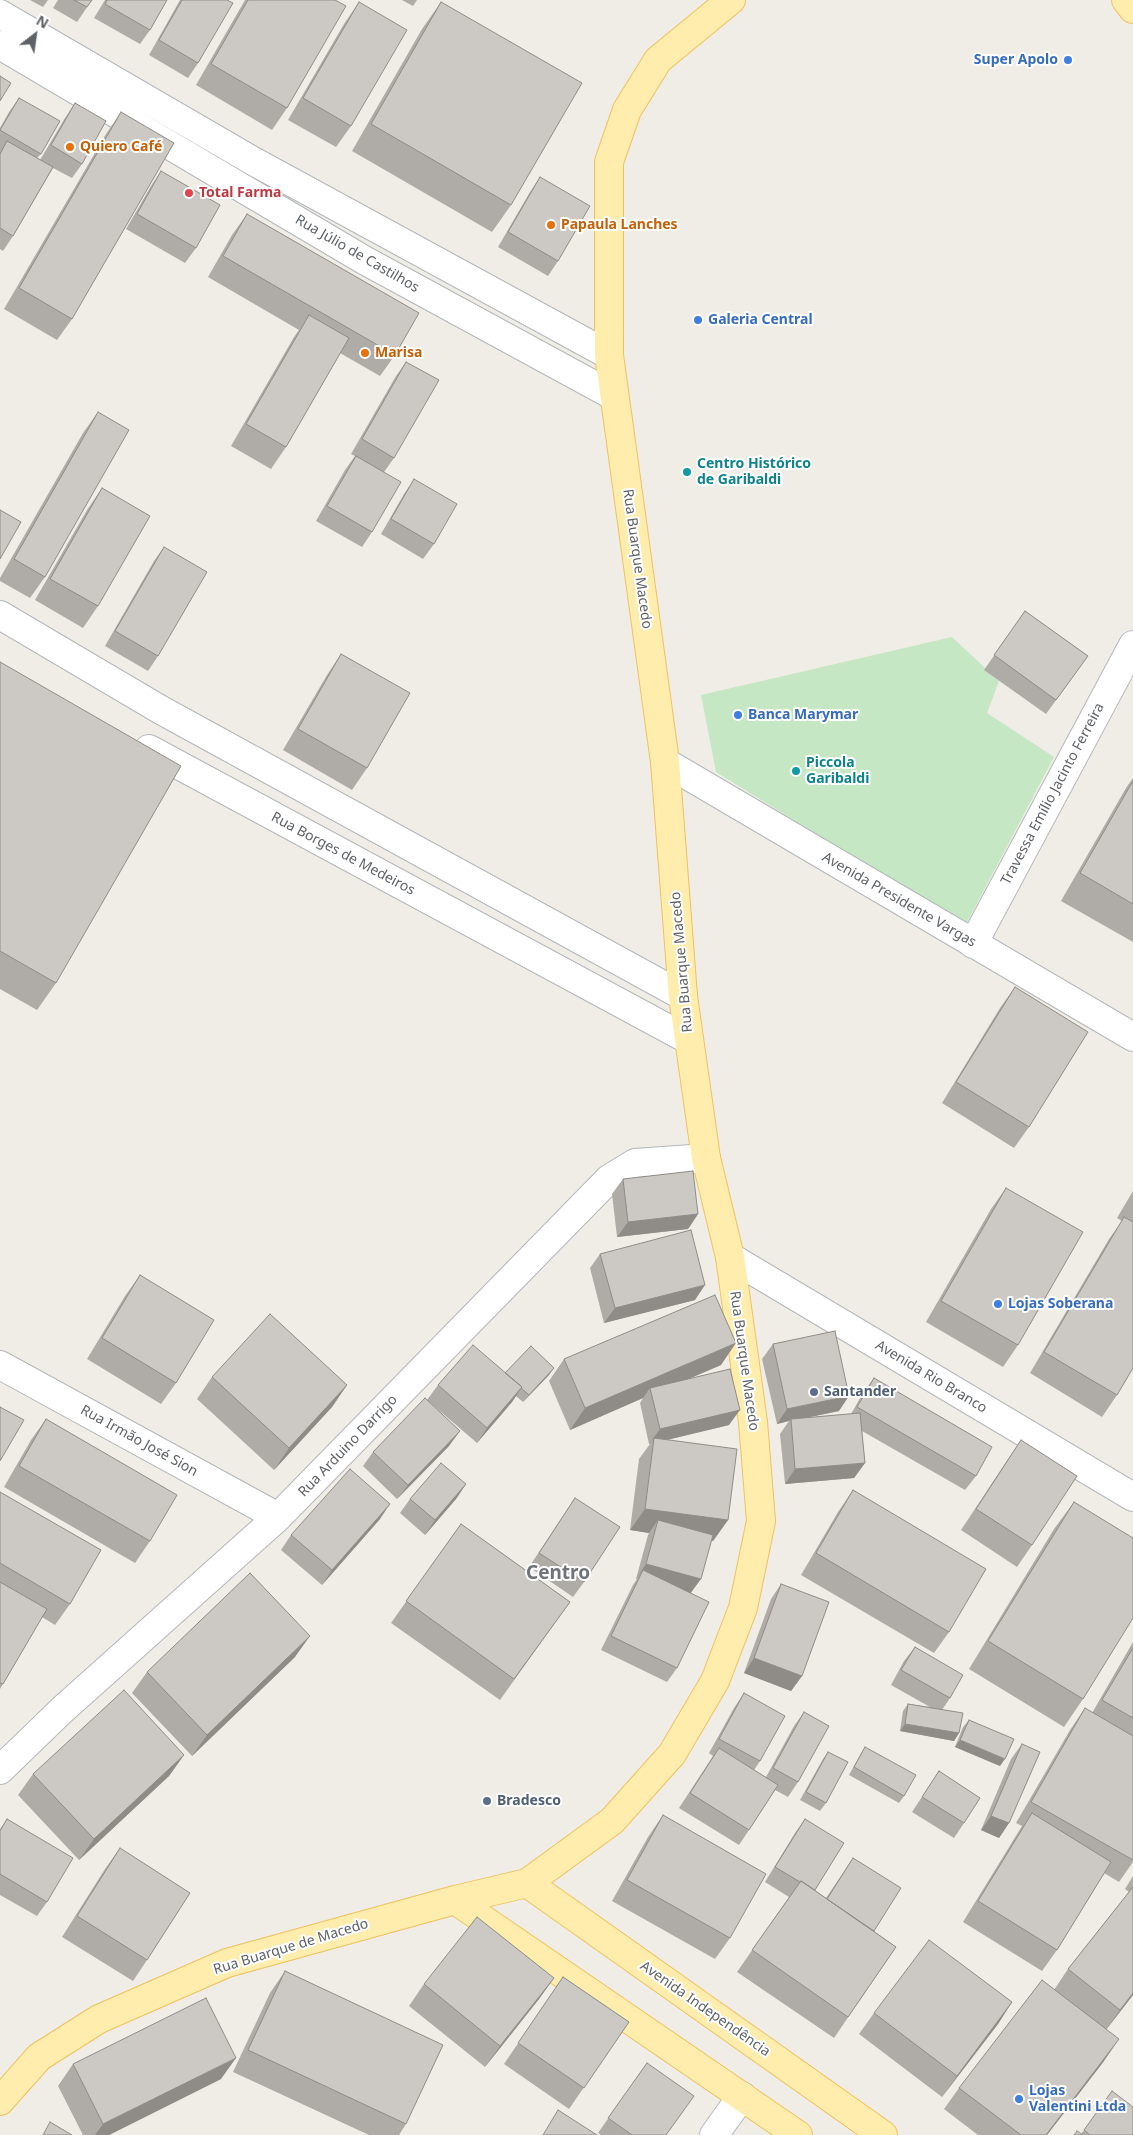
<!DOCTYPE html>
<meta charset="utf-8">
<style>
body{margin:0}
#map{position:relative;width:1133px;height:2135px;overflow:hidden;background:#f0ede6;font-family:"Noto Sans",sans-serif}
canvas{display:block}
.north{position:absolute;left:10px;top:10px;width:50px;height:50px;-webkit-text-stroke:4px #fff;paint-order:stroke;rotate:30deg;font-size:14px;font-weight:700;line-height:20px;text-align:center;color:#5e6266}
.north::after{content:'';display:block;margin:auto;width:18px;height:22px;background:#5e6266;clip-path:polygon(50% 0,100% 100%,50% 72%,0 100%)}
</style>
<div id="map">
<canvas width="1133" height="2135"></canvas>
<div class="north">N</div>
</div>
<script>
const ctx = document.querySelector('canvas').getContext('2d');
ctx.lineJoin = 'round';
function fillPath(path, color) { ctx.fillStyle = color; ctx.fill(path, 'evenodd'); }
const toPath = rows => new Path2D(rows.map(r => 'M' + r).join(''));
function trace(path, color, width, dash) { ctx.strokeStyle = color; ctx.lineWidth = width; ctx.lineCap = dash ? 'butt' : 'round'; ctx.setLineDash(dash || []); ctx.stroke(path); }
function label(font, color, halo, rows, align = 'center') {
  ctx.font = font + ' "Noto Sans",sans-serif'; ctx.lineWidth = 4; ctx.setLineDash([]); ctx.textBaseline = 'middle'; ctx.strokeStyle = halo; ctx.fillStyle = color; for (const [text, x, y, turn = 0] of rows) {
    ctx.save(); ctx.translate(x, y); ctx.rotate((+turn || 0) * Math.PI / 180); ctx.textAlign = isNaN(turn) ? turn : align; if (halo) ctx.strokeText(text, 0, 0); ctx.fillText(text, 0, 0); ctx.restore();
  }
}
const green = toPath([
 [952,637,999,681,987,713,1054,757,965,926,716,772,701,695]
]);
const minor = toPath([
 [0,14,253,161,609,355],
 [0,45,364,260,614,396],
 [0,615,161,710,683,996],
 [149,749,689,1040],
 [665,762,1133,1037],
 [973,944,1133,645],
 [730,1257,1133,1497],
 [0,1365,278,1517],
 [0,1770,62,1710,278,1517,609,1179,635,1163,706,1158],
 [714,2135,742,2096]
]);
const major = toPath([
 [1126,0,1133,9],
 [527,1883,883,2135],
 [455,1900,798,2135],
 [0,2101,39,2057,99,2019,227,1963,455,1900,527,1883,612,1821,672,1754,715,1681,743,1608,761,1521,753,1422,730,1257,706,1158,683,996,665,762,609,355,609,162,627,110,658,60,731,0]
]);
const wall = toPath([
 [30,0,48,0,43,7],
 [58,0,92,0,77,22,53,8],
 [105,0,167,0,150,30,140,44,94,18],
 [180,0,227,0,198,63,188,78,149,55],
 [245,0,335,0,287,108,272,130,196,85],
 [402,0,417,0,413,6],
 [359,2,351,126,336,147,288,120,344,24],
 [441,2,511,205,492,232,352,151,422,29],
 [19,98,41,154,37,158,40,160,65,118,75,103,82,164,72,178,53,168,13,236,3,251,0,249,0,128,9,112],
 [121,112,72,319,57,340,4,309,106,134],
 [161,171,196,248,185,263,126,229,151,186],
 [540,177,558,261,548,276,498,247,530,192],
 [247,214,395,355,380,376,340,353,286,447,271,469,231,446,294,337,299,330,208,277,232,235],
 [406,362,394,458,384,472,372,532,362,547,316,521,345,470,355,456,351,454,396,376],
 [98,412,45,577,30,598,0,581,0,578,83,433],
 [414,479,434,544,423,559,381,534,404,494],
 [102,488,98,606,83,628,35,600,87,510],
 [164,547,158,656,148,671,105,646,154,561],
 [1025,611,1088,656,1046,714,984,670],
 [341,654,367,768,352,790,283,750,327,675],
 [0,662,56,983,37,1010,0,989],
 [1133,778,1133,942,1061,901,1126,788],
 [1015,987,1029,1127,1014,1148,942,1103,1000,1008],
 [623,1179,698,1214,688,1229,617,1237,612,1194],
 [1006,1188,1018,1345,1003,1367,926,1322,991,1209],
 [1133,1191,1133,1368,1117,1395,1102,1417,1030,1373,1109,1239,1122,1221,1117,1218],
 [600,1254,695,1300,604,1323,590,1268],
 [140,1275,176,1383,161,1404,87,1359,125,1296],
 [773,1344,839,1411,805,1418,851,1414,863,1393,874,1378,976,1476,965,1490,862,1431,865,1463,854,1478,785,1484,780,1434,789,1421,777,1424,762,1359],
 [564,1359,721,1365,686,1380,729,1425,667,1440,728,1520,713,1541,711,1541,691,1593,677,1668,667,1682,601,1650,633,1585,637,1579,636,1579,648,1535,649,1533,630,1530,639,1459,650,1444,649,1444,640,1403,643,1398,570,1430,549,1381],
 [505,1373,549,1375,523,1402,516,1396,512,1402,477,1443,427,1400,438,1385],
 [212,1377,347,1385,332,1407,274,1470,197,1399],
 [46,1419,150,1541,135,1563,4,1487,31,1440],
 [1021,1440,1032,1545,1017,1567,961,1530,1006,1462],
 [449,1446,397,1499,363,1466,373,1452],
 [466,1484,456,1499,425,1535,400,1513,410,1499],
 [853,1490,949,1632,934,1653,801,1575,838,1512],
 [0,1492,70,1604,55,1625,42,1617,0,1689],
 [575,1498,584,1582,573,1597,529,1567],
 [1074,1502,1083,1699,1064,1727,969,1669,1054,1529],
 [380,1519,322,1585,281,1550,291,1535],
 [461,1524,570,1602,500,1700,391,1623],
 [781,1584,802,1676,791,1691,744,1673,771,1599],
 [1133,1642,1133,1862,1119,1882,1104,1873,1057,1950,1042,1971,963,1922,1022,1826,1016,1823,1070,1730,1085,1708,1092,1713],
 [915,1647,950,1698,942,1710,959,1733,954,1741,900,1731,903,1711,908,1704,930,1707,891,1685,904,1661],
 [295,1657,192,1756,132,1693,147,1672],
 [744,1693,760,1761,754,1770,766,1777,794,1726,804,1712,798,1782,788,1797,775,1790,749,1830,739,1845,679,1808,713,1756,709,1753,734,1708],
 [969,1720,1000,1766,955,1747,963,1727],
 [1022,1744,1009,1823,999,1838,981,1830,1011,1759],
 [865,1747,904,1796,899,1803,849,1775,860,1755],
 [828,1752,826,1803,820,1811,800,1800,823,1759],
 [184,1755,169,1776,79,1860,18,1795,33,1774],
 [939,1771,964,1823,954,1838,912,1812],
 [663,1815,730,1938,715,1959,612,1901,648,1837],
 [7,1819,47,1902,37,1916,0,1895,0,1829],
 [805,1819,815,1890,826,1898,853,1858,874,1931,896,1947,834,2038,737,1972,789,1897,765,1882,795,1833],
 [120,1848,147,1960,133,1981,62,1937,105,1869],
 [1133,1876,1133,1995,1106,2030,1104,2061,1047,2135,978,2135,944,2109,959,2088,1054,1990,1068,1969,1129,1892,1125,1889],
 [285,1971,406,2124,399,2135,369,2135,233,2072,270,1993],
 [563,1977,629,2022,569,2109,504,2064],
 [554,1978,539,1999,485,2067,409,2006,424,1984],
 [1012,2002,998,2024,942,2097,859,2034,874,2013],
 [647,2063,667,2135,601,2135,598,2133],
 [73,2064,221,2079,109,2135,83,2135,58,2086],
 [1084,2130,1133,2135,1074,2135,1081,2134]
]);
const shadedWall = toPath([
 [698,1214,688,1229,617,1237,628,1222],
 [705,1285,695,1300,604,1323,615,1308],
 [736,1343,721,1365,651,1395,650,1388,643,1398,570,1430,585,1408],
 [554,1368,549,1375,523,1402,529,1395],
 [347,1385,332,1407,274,1470,289,1448],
 [522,1387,512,1402,477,1443,487,1428],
 [849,1396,839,1411,791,1421,791,1419,789,1421,777,1424,787,1409],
 [740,1410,729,1425,654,1443,654,1438,649,1444,660,1429],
 [460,1431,449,1446,397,1499,408,1485],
 [865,1463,854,1478,785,1484,795,1469],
 [466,1484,456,1499,425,1535,435,1520],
 [390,1504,380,1519,322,1585,332,1570],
 [645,1509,728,1520,713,1541,655,1534,658,1520,649,1533,630,1530],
 [646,1564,701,1579,690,1594,643,1570,636,1579],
 [310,1636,295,1657,192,1756,207,1735],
 [754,1658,802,1676,791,1691,744,1673],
 [905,1724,959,1733,954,1741,900,1731],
 [960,1740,1005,1759,1000,1766,955,1747],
 [184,1755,169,1776,79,1860,94,1839],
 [991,1816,1009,1823,999,1838,981,1830],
 [554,1978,539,1999,485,2067,500,2046],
 [1133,1993,1133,1995,1105,2031,1120,2010],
 [1012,2002,998,2024,942,2097,957,2076],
 [1119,2039,1104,2061,1047,2135,1046,2135],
 [236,2058,221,2079,109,2135,95,2135,103,2124]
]);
const building = toPath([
 [74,0,92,0,87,7,74,0],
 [107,0,167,0,150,30,105,4,107,0],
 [182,0,227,0,233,3,198,63,159,40,182,0],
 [248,0,335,0,346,6,287,108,211,64,248,0],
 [359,2,407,30,351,126,303,98,359,2],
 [441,2,582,83,511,205,371,124,441,2],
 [0,76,11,83,0,101,0,76],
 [19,98,60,121,41,154,0,130,19,98],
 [75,103,106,121,82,164,51,145,75,103],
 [121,112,174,143,72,319,19,288,121,112],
 [7,141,53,167,13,236,0,228,0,154,7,141],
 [161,171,220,205,196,248,137,214,161,171],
 [540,177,590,206,558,261,508,232,540,177],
 [247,214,419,313,395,355,223,256,247,214],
 [309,315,349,338,286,447,246,424,309,315],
 [406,362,439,380,394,458,362,439,406,362],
 [98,412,129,430,45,577,14,559,98,412],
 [356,456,401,482,372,532,327,506,356,456],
 [414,479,457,504,434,544,391,519,414,479],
 [102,488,150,516,98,606,50,579,102,488],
 [0,510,21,522,0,559,0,510],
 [164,547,207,572,158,656,115,631,164,547],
 [1025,611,1088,656,1056,700,994,655,1025,611],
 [341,654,410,693,367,768,298,729,341,654],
 [0,662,181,766,56,983,0,951,0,662],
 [1133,781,1133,904,1080,873,1133,781],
 [1015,987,1088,1032,1029,1127,956,1082,1015,987],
 [693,1171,698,1214,628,1222,623,1179,693,1171],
 [1006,1188,1083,1232,1018,1345,941,1301,1006,1188],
 [1124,1217,1133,1222,1133,1368,1117,1395,1044,1352,1124,1217],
 [691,1230,705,1285,615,1308,600,1254,691,1230],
 [140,1275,214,1320,176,1383,102,1338,140,1275],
 [715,1295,736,1343,585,1408,564,1359,715,1295],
 [270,1314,347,1385,289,1448,212,1377,270,1314],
 [835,1331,849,1396,787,1409,773,1344,835,1331],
 [473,1345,522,1387,487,1428,438,1385,473,1345],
 [531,1346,554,1368,529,1395,521,1388,522,1387,505,1373,531,1346],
 [730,1369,740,1410,660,1429,650,1388,730,1369],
 [874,1378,992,1447,976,1476,857,1407,874,1378],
 [425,1398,460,1431,408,1485,373,1452,425,1398],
 [0,1407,24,1420,0,1461,0,1407],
 [860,1413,865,1463,795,1469,791,1419,860,1413],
 [46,1419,177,1495,150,1541,19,1466,46,1419],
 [654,1438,737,1449,728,1520,645,1509,654,1438],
 [1021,1440,1077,1476,1032,1545,976,1509,1021,1440],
 [441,1463,466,1484,435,1520,410,1499,441,1463],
 [350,1469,390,1504,332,1570,291,1535,350,1469],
 [853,1490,986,1569,949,1632,816,1553,853,1490],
 [0,1492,101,1550,70,1604,0,1563,0,1492],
 [575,1498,620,1527,584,1582,539,1553,575,1498],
 [1074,1502,1133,1538,1133,1618,1083,1699,988,1641,1074,1502],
 [658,1520,713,1535,701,1579,646,1564,658,1520],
 [461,1524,570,1602,514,1679,406,1601,461,1524],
 [643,1570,709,1602,677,1668,611,1636,643,1570],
 [250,1573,310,1636,207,1735,147,1672,250,1573],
 [0,1582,47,1609,3,1684,0,1683,0,1582],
 [781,1584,829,1602,802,1676,754,1658,781,1584],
 [915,1647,963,1675,950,1698,901,1670,915,1647],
 [1133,1648,1133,1718,1102,1700,1133,1648],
 [124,1690,184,1755,94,1839,33,1774,124,1690],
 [744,1693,785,1716,760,1761,719,1739,744,1693],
 [908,1704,963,1713,959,1733,905,1724,908,1704],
 [1085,1708,1133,1736,1133,1860,1031,1802,1085,1708],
 [804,1712,829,1726,798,1782,773,1768,804,1712],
 [969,1720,1014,1739,1005,1759,960,1740,969,1720],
 [1022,1744,1040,1752,1009,1823,991,1816,1022,1744],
 [865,1747,916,1775,904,1796,854,1767,865,1747],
 [719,1748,778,1785,749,1830,690,1793,719,1748],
 [828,1752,848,1762,826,1803,806,1792,828,1752],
 [939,1771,980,1798,964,1823,922,1797,939,1771],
 [1032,1813,1111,1862,1057,1950,978,1901,1032,1813],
 [663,1815,766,1874,730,1938,627,1880,663,1815],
 [7,1819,73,1858,47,1902,0,1874,0,1831,7,1819],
 [805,1819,844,1843,815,1890,801,1881,800,1882,775,1867,805,1819],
 [120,1848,190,1893,147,1960,77,1916,120,1848],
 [853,1858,901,1888,874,1931,827,1899,853,1858],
 [801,1881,896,1947,848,2017,752,1950,801,1881],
 [1133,1887,1133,1993,1120,2010,1068,1969,1133,1887],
 [477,1917,554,1978,500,2046,424,1984,477,1917],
 [929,1940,1012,2002,957,2076,874,2013,929,1940],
 [285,1971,443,2045,406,2124,248,2050,285,1971],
 [563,1977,629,2022,584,2088,518,2043,563,1977],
 [1042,1980,1119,2039,1046,2135,1021,2135,959,2088,1042,1980],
 [206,1998,236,2058,103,2124,73,2064,206,1998],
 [647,2063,694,2096,666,2135,632,2135,608,2118,647,2063],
 [1112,2091,1133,2107,1133,2135,1090,2135,1084,2130,1112,2091],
 [558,2110,597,2135,543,2135,558,2110],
 [50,2122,72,2135,43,2135,50,2122],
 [1077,2131,1083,2135,1074,2135,1077,2131]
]);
const markers = [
 [1068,60,5,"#3f7fe0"],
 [70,147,5,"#e8710a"],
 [189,193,5,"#e0444e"],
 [551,225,5,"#e8710a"],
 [698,320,5,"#3f7fe0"],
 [365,353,5,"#e8710a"],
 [687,472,5,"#0f9aa8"],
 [738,715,5,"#3f7fe0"],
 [796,771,5,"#0f9aa8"],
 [998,1304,5,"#3f7fe0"],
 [814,1392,5,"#5c6f8a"],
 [487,1801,5,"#5c6f8a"],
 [1019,2099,5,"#3f7fe0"]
];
const shopNames = [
 ["Super Apolo",1058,60,"right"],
 ["Galeria Central",708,320],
 ["Banca Marymar",748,715],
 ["Lojas Soberana",1008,1304],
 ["Lojas",1029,2091],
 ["Valentini Ltda",1029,2107]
];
const foodNames = [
 ["Quiero Café",80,147],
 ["Papaula Lanches",561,225],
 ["Marisa",375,353]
];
const healthNames = [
 ["Total Farma",199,193]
];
const streetNames = [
 ["Rua Júlio de Castilhos",357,254,30],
 ["Rua Buarque Macedo",637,559,82],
 ["Travessa Emílio Jacinto Ferreira",1053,794,-62],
 ["Rua Borges de Medeiros",343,854,28],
 ["Avenida Presidente Vargas",899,900,30],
 ["Rua Buarque Macedo",682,962,-95],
 ["Rua Buarque Macedo",744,1361,82],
 ["Avenida Rio Branco",931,1377,31],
 ["Rua Irmão José Sion",139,1441,29],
 ["Rua Arduino Darrigo",348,1446,-46],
 ["Rua Buarque de Macedo",291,1947,-17],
 ["Avenida Independência",705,2009,35]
];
const cultureNames = [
 ["Centro Histórico",697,464],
 ["de Garibaldi",697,480],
 ["Piccola",806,763],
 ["Garibaldi",806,779]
];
const serviceNames = [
 ["Santander",824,1392],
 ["Bradesco",497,1801]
];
const districtNames = [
 ["Centro",558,1574]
];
fillPath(green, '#c5e7c3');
trace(minor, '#b3b7bb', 30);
trace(major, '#f0c15f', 30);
trace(minor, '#fff', 28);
trace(major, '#feedad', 28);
fillPath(wall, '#afaca8');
fillPath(shadedWall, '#8f8c88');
fillPath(building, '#ccc8c3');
trace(building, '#8f8c88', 1);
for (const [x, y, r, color] of markers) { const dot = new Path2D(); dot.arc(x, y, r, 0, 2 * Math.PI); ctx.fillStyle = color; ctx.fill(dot); trace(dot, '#fff', 2); }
label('bold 14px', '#366cbe', '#fff', shopNames, 'left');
label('bold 14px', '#c56008', '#fff', foodNames, 'left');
label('bold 14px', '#be3a42', '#fff', healthNames, 'left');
label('14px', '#5e6266', '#fff', streetNames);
label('bold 14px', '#0d838f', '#fff', cultureNames, 'left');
label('bold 14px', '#4e5e75', '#fff', serviceNames, 'left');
label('bold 19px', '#6f7478', '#fff', districtNames);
</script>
